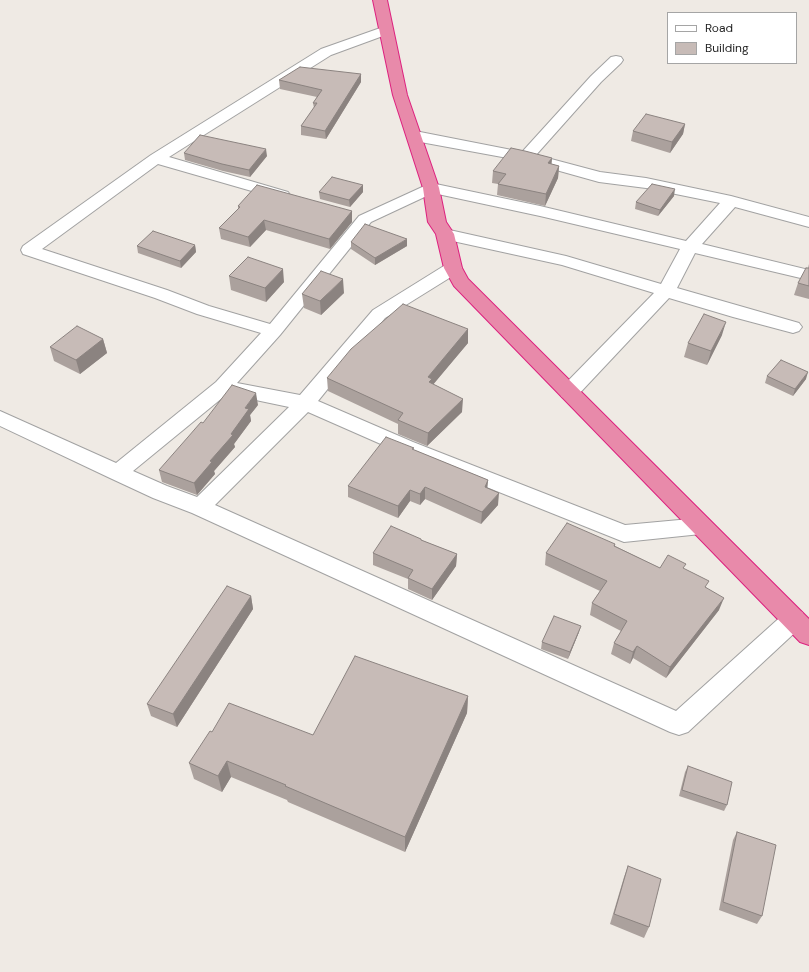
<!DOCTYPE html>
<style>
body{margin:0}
#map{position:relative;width:809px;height:972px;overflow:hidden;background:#efeae4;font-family:"DM Sans",sans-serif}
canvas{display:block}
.legend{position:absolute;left:667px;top:12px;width:130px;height:52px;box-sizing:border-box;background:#fff;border:1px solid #a5a5a5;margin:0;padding:5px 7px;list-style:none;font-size:12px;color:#1e1e1e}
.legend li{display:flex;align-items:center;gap:8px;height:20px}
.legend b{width:20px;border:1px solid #a5a5a5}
</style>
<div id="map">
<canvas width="809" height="972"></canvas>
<ul class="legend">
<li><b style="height:5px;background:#fff"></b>Road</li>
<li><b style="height:11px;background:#c7bbb7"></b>Building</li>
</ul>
</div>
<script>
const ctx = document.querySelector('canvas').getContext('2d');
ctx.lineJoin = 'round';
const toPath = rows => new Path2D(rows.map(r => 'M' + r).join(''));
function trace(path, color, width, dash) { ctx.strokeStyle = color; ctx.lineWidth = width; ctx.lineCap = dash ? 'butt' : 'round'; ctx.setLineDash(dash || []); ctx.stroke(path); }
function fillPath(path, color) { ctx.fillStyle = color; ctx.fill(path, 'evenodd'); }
const street = toPath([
 [386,26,391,27,393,30,391,33,331,55,169,157,288,192,290,195,288,198,282,200,276,198,158,164,42,249,167,290,209,306,270,324,359,216,431,183,540,206,686,241,720,203,646,188,599,182,524,161,415,141,410,139,407,136,410,133,415,131,522,152,591,76,611,57,616,56,621,57,623,60,621,63,601,82,536,155,600,172,646,178,731,196,809,217,809,227,735,207,702,244,809,270,809,280,695,253,677,288,799,323,802,327,799,331,793,333,733,317,669,298,576,397,569,399,562,397,559,392,562,387,654,293,562,265,439,238,437,234,439,230,445,229,566,256,661,284,680,249,540,216,433,193,371,222,280,335,237,383,300,395,373,310,447,264,453,263,459,264,462,268,459,272,385,318,318,401,413,442,625,525,701,518,709,520,712,526,709,532,701,534,624,542,399,452,308,412,215,505,676,711,786,612,794,609,802,612,806,619,802,626,688,732,679,735,670,732,192,513,153,498,110,478,0,426,0,411,116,463,216,382,261,333,197,314,155,298,23,254,21,250,23,246,151,155,321,49,386,26],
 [227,394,289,407,197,497,167,486,133,471,227,394]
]);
const highway = toPath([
 [373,0,387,0,407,95,439,188,446,222,454,234,462,268,468,279,809,619,809,645,800,642,454,286,444,268,436,234,428,222,423,188,393,95,373,0]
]);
const wall = toPath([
 [361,74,361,82,326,139,301,135,301,126,314,108,313,103,317,97,280,89,279,80],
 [685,124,683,134,670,153,631,141,633,131],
 [184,153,267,156,250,177,223,171,185,160],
 [552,158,551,164,559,166,558,178,545,206,497,195,498,184,492,183,493,171],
 [363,185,363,192,350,207,320,199,319,192],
 [674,196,658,216,635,209,636,202],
 [238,206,352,211,352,222,330,249,266,230,250,247,221,239,219,228,238,209],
 [351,242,407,246,375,265,351,249],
 [195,245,196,252,181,268,138,253,137,246],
 [809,264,809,299,794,295,798,283,808,268],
 [229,276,284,282,266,302,231,290],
 [344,293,321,315,304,308,302,294],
 [468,329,468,343,433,384,462,412,427,446,398,434,398,424,328,391,327,378],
 [722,335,707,365,684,357,688,343],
 [103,339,107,353,80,374,54,361,50,347],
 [767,376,806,379,793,396,765,383],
 [258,405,250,415,251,421,234,444,235,447,214,471,215,474,197,495,162,482,159,470],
 [414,450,488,480,487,488,498,505,481,524,425,499,420,505,410,501,398,518,348,497,348,486],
 [421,540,457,554,456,566,432,600,408,589,408,579,373,565,373,553],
 [615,544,615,546,660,568,684,569,707,588,719,610,666,678,633,658,630,664,611,654,614,643,621,631,590,615,592,603,600,591,545,565,546,553],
 [251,596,253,609,177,727,151,716,147,704],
 [579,632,568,659,541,649,542,642],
 [468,696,467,713,405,852,288,802,287,800,231,777,222,792,194,779,189,763,212,732,313,735],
 [688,766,727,805,724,811,679,796,685,772],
 [737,832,762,916,757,924,719,910,733,840],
 [628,866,649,927,644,938,610,924,624,877]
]);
const shadedWall = toPath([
 [361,74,361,82,326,139,325,131],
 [685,124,683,134,670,153,672,142],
 [266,149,267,156,250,177,249,170],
 [552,158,551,170,548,163],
 [559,166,558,178,545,206,546,194],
 [363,185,363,192,350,207,349,200],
 [675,189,674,196,658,216,660,210],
 [352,211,352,222,330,249,329,239],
 [264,220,266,230,250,247,248,237],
 [407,239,407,246,375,265,375,258],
 [195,245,196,252,181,268,180,261],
 [283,269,284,282,266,302,265,288],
 [343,279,344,293,321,315,320,301],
 [726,322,722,335,707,365,711,351],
 [468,329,468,343,432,386,432,392,428,377],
 [103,339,107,353,80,374,76,360],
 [808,372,806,379,793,396,795,389],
 [256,393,258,405,250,415,251,421,234,444,235,447,214,471,215,474,197,495,194,483,231,434,245,408],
 [463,399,462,412,427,446,428,433],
 [488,480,487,491,485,487],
 [425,487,425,499,420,505,420,494],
 [410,490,410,501,398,518,398,506],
 [499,493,498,505,481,524,482,512],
 [457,554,456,566,432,600,432,589],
 [251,596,253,609,177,727,173,714],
 [724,598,719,610,666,678,670,667],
 [581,626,579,632,568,659,570,652],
 [637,646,633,658,630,664,633,652],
 [468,696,467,713,405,852,405,837],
 [227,761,231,777,222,792,218,776]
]);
const building = toPath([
 [300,67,361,74,325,131,301,126,317,103,313,103,322,90,279,80,300,67],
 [646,114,685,124,672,142,633,131,646,114],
 [200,135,266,149,249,170,222,164,184,153,200,135],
 [511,148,525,151,552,158,548,163,559,166,546,194,498,184,506,174,493,171,511,148],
 [332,177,363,185,349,200,319,192,332,177],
 [652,184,675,189,660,210,636,202,652,184],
 [257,185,352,211,329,239,264,220,248,237,219,228,240,207,238,206,257,185],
 [365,224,407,239,375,258,351,242,365,224],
 [153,231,195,245,180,261,137,246,153,231],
 [248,257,283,269,265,288,229,276,248,257],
 [806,268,809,268,809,286,798,283,806,268],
 [321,271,343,279,320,301,302,294,321,271],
 [403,304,468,329,428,377,432,379,429,382,463,399,428,433,398,420,403,413,327,378,351,349,403,304],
 [704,314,726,322,711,351,688,343,704,314],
 [77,326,103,339,76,360,50,347,77,326],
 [781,360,808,372,795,389,767,376,781,360],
 [232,385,256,393,245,408,249,409,231,434,233,435,210,461,212,462,194,483,159,470,188,437,201,422,203,423,232,385],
 [386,437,414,448,412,449,488,480,485,487,499,493,482,512,425,487,420,494,410,490,398,506,348,486,386,437],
 [567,523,615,544,614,546,660,568,668,555,686,564,683,568,709,581,705,587,724,598,670,667,637,646,633,652,614,643,627,621,592,603,607,581,546,553,567,523],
 [391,526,421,539,421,540,457,554,432,589,408,578,413,570,373,553,391,526],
 [227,586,251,596,173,714,147,704,227,586],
 [554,616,581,626,570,652,542,642,554,616],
 [355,656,468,696,405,837,285,786,286,785,227,761,218,776,189,763,210,731,212,732,229,703,313,735,355,656],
 [688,766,732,782,727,805,682,790,688,766],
 [737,832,776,845,762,916,723,902,737,832],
 [628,866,661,879,649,927,614,914,628,866]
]);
trace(street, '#a2a2a2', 2);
trace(highway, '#dd217f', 2);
fillPath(street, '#fff');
fillPath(highway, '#e88aaa');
fillPath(wall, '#aba19d');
fillPath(shadedWall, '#8b8380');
fillPath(building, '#c7bbb7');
trace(building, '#8b8380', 1);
</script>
